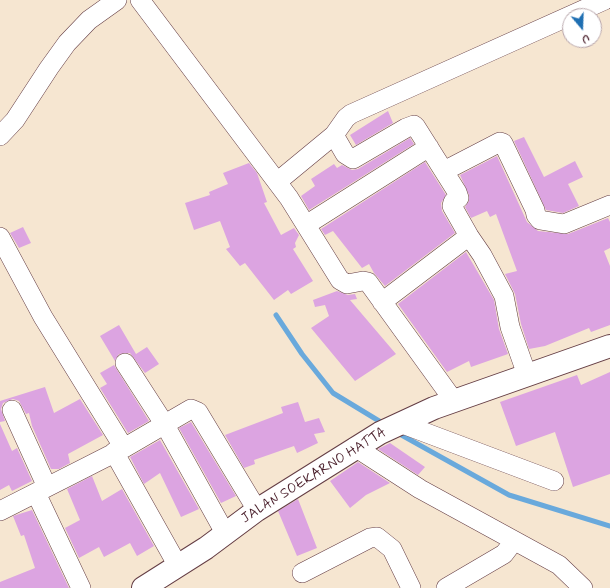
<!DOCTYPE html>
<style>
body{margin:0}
#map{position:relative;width:610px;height:588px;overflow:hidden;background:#f6e6d1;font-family:Mynerve,sans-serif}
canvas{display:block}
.north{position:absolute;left:562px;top:8px;width:40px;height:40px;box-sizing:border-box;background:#fff;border:1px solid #b7a5aa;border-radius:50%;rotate:161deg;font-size:11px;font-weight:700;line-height:16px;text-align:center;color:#4a1f2b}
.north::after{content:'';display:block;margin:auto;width:14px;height:18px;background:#1f6fb2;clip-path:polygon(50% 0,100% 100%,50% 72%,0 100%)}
</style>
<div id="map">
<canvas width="610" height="588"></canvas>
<div class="north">U</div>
</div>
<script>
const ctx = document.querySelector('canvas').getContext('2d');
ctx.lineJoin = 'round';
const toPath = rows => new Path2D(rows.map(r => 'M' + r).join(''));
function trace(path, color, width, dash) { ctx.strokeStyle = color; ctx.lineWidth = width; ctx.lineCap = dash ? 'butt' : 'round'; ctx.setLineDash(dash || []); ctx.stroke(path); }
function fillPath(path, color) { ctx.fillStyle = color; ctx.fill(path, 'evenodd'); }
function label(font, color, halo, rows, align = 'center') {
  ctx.font = font + ' Mynerve,sans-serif'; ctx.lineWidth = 4; ctx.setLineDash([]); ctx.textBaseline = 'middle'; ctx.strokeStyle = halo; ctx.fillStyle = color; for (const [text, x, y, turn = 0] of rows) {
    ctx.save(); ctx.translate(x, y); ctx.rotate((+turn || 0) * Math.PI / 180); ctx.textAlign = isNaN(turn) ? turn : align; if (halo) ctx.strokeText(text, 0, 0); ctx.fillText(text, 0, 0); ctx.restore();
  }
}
const stream = toPath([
 [276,315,302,354,333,393,384,424],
 [396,432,509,495,610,526]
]);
const building = toPath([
 [388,111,393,123,356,145,350,135],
 [524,137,544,177,575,161,583,177,568,184,579,206,563,213,546,210,514,141],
 [410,138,414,144,309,210,301,196,315,186,311,179,334,164,337,168,342,165,352,170,358,169],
 [497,156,527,222,538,231,568,234,608,218,610,222,610,248,604,251,610,266,610,325,591,332,589,328,545,346,529,349,521,324,515,294,505,274,517,271,496,214,490,217,487,211,471,218,465,207,469,201,469,195,460,175],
 [425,162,446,195,441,203,442,211,455,233,385,286,374,273,369,264,362,268,333,231,325,235,321,229],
 [249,163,257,173,267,202,264,203,281,235,294,228,299,235,295,243,296,247,293,249,313,281,291,294,288,290,274,300,245,263,240,266,226,249,230,247,220,221,194,230,185,203,210,195,209,192,228,184,223,173],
 [23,227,31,243,19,248,10,233],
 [466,252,494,300,499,329,508,354,471,367,469,361,447,372,398,304],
 [337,291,348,295,355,294,357,299,350,300,396,354,355,381,311,328,329,316,325,305,315,307,313,300],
 [119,325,136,354,147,347,159,364,145,373,130,353,119,354,115,361,100,336],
 [114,365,149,421,128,433,100,388,107,384,100,373],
 [610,372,610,474,573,487,555,432,516,446,500,402,577,375,581,385],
 [45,387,54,413,80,399,103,435,68,454,70,463,59,469,51,469,32,426,29,413,26,414,19,401,13,399,3,403,1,409,5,421,0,422,0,401],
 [298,402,305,422,319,418,325,432,314,434,318,443,297,453,294,446,254,460,255,464,244,468,225,435,283,413,281,407],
 [191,422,236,496,221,503,179,428],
 [0,424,12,451,17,448,32,481,12,491,9,485,0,490],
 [160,440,199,509,181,517,160,473,144,484,130,457],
 [390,443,425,467,418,475,378,449],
 [358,462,390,483,366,495,350,508,330,481],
 [92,476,102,501,122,489,154,546,137,556,130,543,104,557,99,547,79,558,65,528,80,520,67,489],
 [298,499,317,548,297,556,278,511],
 [32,510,69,588,0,588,0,582,35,568,24,535,21,536,13,516]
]);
const minor = toPath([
 [140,0,289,198,340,280,347,284,363,281,368,282,454,401],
 [334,135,345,154,353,159,406,128,414,125,416,127,457,192,459,198,453,202,452,206,469,236,482,255,504,296,510,327,527,375],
 [0,136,15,120,49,68,67,43,89,20,117,0],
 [444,171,500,142,503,143,535,210,536,215,540,220,564,224,610,205],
 [277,182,334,135,346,118,351,114,605,0],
 [306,225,429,147],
 [0,237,43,317,124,448],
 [382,302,469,236],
 [125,363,165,425,225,533],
 [12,410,47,487],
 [400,423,554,481],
 [355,447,420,489,559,565,583,588],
 [114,452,178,566],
 [36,493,81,588],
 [0,511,124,448,191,409,198,412,257,510],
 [302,573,370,538,377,537,392,549,411,588],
 [446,588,504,554,514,541]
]);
const major = toPath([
 [143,588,206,548,257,510,380,433,434,408,610,346]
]);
const streetNames = [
 ["JALAN SOEKARNO HATTA",314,476,-32]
];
trace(stream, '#69a9dc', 5);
fillPath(building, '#dca4e1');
trace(minor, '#643d44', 20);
trace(major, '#643d44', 24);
trace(minor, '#fff', 19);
trace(major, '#fff', 22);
label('14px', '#4a1f2b', '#fff', streetNames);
</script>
